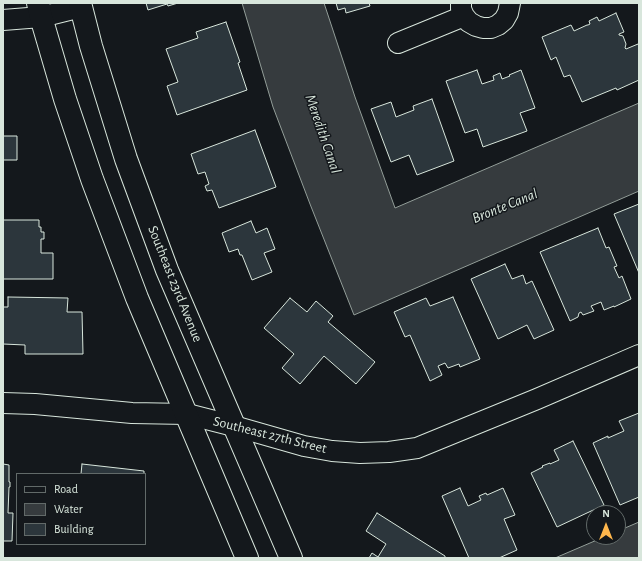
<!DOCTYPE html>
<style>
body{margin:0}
#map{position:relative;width:642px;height:561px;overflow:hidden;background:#14181c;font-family:"Alegreya Sans",sans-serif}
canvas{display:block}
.frame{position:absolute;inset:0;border:4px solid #d8e6dc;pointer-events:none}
.legend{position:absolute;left:16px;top:473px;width:130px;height:72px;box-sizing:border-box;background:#14181c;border:1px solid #626a69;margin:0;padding:5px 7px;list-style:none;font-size:12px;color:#d8e6dc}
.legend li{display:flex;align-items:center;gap:8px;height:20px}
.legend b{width:20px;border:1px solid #626a69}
.north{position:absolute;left:586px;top:505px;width:40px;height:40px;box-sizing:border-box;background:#14181c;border:1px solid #626a69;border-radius:50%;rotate:0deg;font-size:11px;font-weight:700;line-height:16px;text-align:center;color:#d8e6dc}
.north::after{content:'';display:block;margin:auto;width:14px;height:18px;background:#ffb74d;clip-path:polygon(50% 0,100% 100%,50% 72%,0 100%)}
</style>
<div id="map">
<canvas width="642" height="561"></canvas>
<div class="frame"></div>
<ul class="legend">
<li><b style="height:5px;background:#14181c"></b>Road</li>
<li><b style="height:11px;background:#363b3e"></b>Water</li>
<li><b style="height:11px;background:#2c363c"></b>Building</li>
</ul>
<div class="north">N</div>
</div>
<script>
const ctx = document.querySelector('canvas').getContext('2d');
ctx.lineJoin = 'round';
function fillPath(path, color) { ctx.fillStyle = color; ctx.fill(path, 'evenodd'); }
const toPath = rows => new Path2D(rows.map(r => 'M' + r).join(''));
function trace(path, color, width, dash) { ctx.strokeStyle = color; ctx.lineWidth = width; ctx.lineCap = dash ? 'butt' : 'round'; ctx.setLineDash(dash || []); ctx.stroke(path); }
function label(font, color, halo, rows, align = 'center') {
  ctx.font = font + ' "Alegreya Sans",sans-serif'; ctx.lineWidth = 3; ctx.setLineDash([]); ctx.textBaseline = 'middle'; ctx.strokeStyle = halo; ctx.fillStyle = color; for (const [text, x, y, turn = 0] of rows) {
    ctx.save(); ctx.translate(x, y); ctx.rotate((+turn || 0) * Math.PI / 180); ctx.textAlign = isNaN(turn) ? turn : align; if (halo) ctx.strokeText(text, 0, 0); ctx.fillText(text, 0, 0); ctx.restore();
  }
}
const water = toPath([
 [242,3,324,3,355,97,395,208,639,103,639,191,354,315,310,204,273,107,242,3],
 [639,522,639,558,555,558,604,537,618,537,618,531,639,522]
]);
const building = toPath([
 [146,3,178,3,168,6,167,4,148,10,146,3],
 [336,3,369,3,370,6,346,13,345,8,338,10,336,3],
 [616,13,624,32,619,34,619,35,623,36,626,44,625,48,626,49,638,44,639,47,639,80,617,90,616,88,582,102,570,75,564,77,556,57,551,60,542,37,571,25,574,31,587,25,588,25,590,24,589,21,597,17,599,21,616,13],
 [226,22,240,62,238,63,247,90,177,115,167,86,178,82,166,49,198,38,196,32,226,22],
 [477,70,482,84,494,80,493,76,500,73,502,79,510,76,509,75,521,70,535,108,520,113,527,131,483,147,477,129,465,133,446,81,477,70],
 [432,99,454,161,417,175,409,155,391,162,371,109,391,102,396,117,414,110,413,106,432,99],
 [255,130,276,187,219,208,212,190,207,191,205,186,209,184,205,172,198,174,191,154,255,130],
 [3,136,17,136,17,160,3,160,3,136],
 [639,204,639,273,614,214,639,204],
 [3,220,39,220,39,227,41,227,41,232,44,232,44,239,41,239,41,253,53,253,53,279,3,279,3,220],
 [251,221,256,233,267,228,275,249,264,253,272,272,252,280,242,255,240,255,238,249,229,252,222,233,251,221],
 [598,228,606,248,609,247,617,266,614,267,619,278,622,276,631,299,614,307,614,306,604,310,601,302,591,306,594,311,583,315,581,312,579,313,578,317,570,321,540,252,598,228],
 [505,264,512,279,523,275,526,284,532,281,554,330,534,339,527,325,498,339,471,279,505,264],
 [8,297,68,298,67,312,82,312,83,354,25,354,25,345,3,344,3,307,8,307,8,297],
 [453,297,480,359,460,367,459,364,448,368,445,363,438,366,442,375,430,381,410,335,405,337,394,312,426,298,430,306,453,297],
 [290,298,307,312,316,301,333,316,328,322,375,362,356,384,324,356,300,384,282,368,294,354,264,328,290,298],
 [639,413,639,497,620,505,593,443,608,436,608,438,624,431,619,421,639,413],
 [573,441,604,505,557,527,531,473,543,467,542,466,550,463,550,464,559,460,554,450,573,441],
 [3,464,9,465,9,482,10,482,10,487,9,487,8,513,13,513,12,541,3,541,3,464],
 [82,464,144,471,144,474,81,474,82,464],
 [460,488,468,506,481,500,479,496,486,493,487,495,503,488,515,515,504,519,517,550,499,558,469,558,442,496,460,488],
 [377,513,445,556,445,558,369,558,372,553,378,557,386,544,366,531,377,513]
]);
const minor = toPath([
 [461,3,461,9,464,16,469,22,476,26,483,28,491,28,498,25,504,20,508,13,510,3],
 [3,20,41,17,81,7],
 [398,43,464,16],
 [3,403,35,404,132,413,187,414,234,426,304,446,332,451,360,453,389,452,417,448,537,399,639,355]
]);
const tertiary = toPath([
 [38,3,41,17,65,99,92,179,137,298,247,558],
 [80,3,91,46,126,159,167,270,291,558]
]);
const streetNames = [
 ["Southeast 23rd Avenue",175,284,68],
 ["Southeast 27th Street",270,435,14]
];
const waterNames = [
 ["Meredith Canal",323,134,71],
 ["Bronte Canal",505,206,-22]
];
fillPath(water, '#363b3e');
trace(water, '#939e99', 1);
fillPath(building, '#2c363c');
trace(building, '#d8e6dc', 1);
trace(minor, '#d8e6dc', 22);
trace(tertiary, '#d8e6dc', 24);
trace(minor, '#14181c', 20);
trace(tertiary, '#14181c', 22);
label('14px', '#d8e6dc', '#14181c', streetNames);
label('italic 15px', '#d8e6dc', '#14181c', waterNames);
</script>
